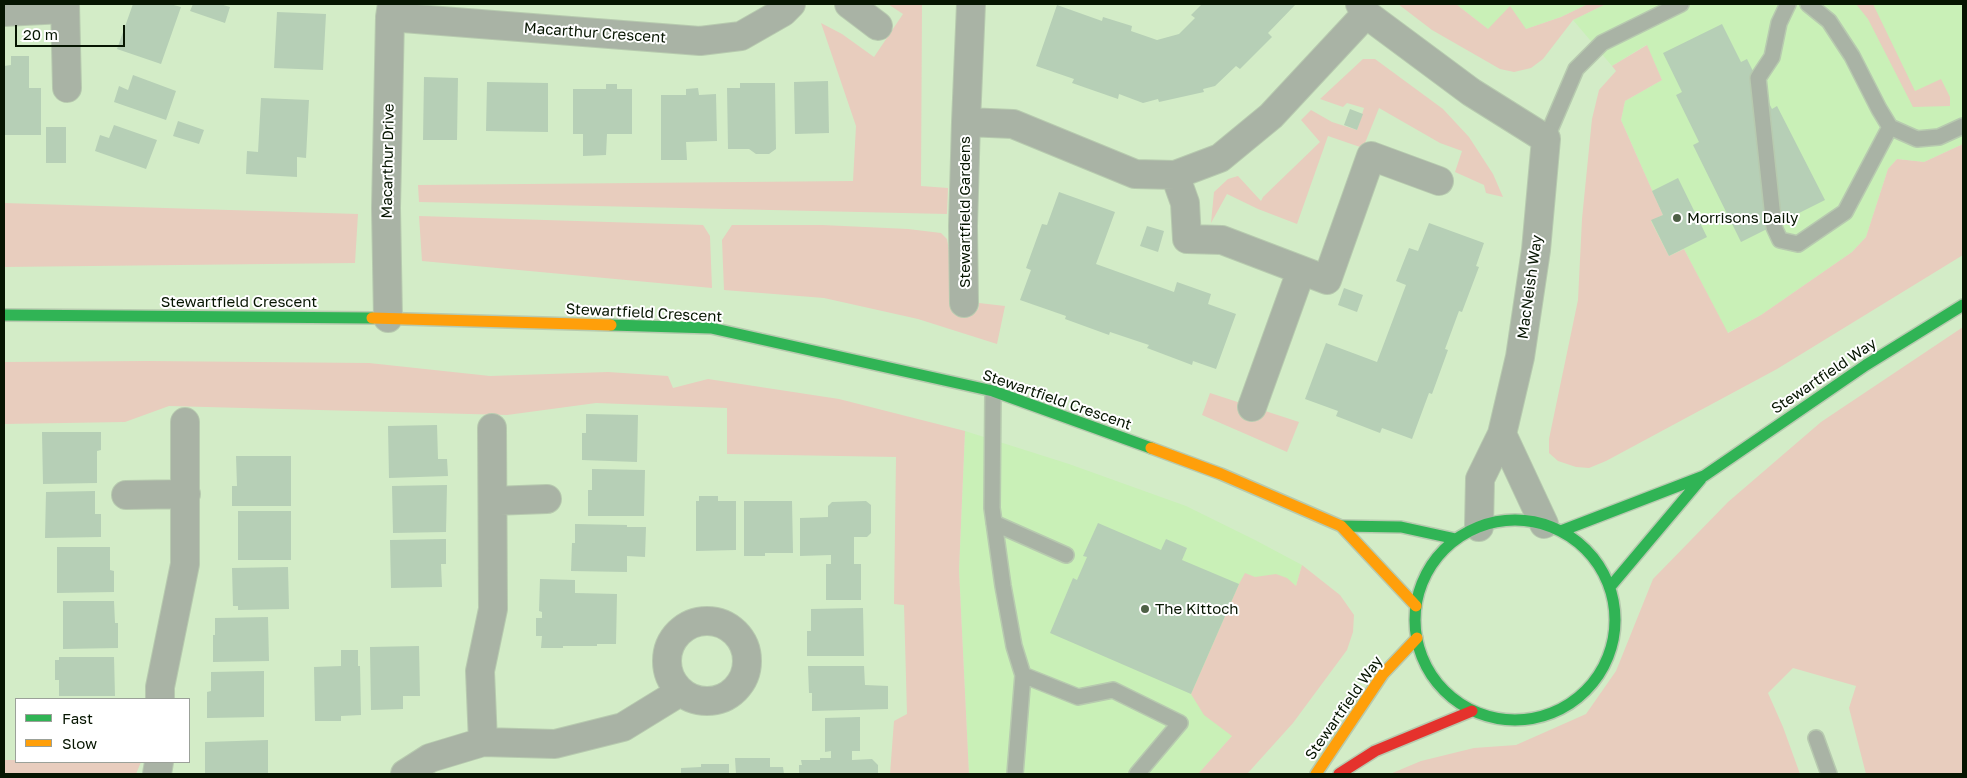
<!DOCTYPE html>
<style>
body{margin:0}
#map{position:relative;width:1967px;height:778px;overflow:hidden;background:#d3ecc7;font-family:"Golos Text",sans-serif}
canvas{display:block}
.frame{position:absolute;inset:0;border:5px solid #061501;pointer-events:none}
.legend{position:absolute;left:15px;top:698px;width:175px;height:65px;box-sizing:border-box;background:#fff;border:1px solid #9ba199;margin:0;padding:6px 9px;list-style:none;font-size:15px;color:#061501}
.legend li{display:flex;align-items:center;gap:10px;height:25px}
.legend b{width:25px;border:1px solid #9ba199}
.scale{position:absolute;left:15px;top:25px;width:110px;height:22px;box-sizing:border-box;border:2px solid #061501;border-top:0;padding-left:6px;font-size:15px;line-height:18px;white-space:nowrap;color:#061501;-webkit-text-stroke:4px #fff;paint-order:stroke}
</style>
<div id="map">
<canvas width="1967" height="778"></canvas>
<div class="frame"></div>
<ul class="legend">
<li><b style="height:6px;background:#30b455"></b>Fast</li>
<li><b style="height:6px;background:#ff9f0a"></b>Slow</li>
</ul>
<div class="scale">20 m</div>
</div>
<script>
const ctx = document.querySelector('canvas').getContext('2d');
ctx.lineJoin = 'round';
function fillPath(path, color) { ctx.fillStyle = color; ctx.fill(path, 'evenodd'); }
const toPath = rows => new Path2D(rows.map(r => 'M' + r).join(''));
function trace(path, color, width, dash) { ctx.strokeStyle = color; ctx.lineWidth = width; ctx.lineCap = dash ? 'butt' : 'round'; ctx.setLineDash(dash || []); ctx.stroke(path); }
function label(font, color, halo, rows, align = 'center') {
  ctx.font = font + ' "Golos Text",sans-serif'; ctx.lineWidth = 4; ctx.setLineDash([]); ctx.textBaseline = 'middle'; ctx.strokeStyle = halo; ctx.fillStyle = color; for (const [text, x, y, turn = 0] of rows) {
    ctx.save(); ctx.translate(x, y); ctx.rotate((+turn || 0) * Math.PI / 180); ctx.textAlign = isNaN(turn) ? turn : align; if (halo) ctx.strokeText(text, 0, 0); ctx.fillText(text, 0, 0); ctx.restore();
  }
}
const built = toPath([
 [1456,4,1588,4,1561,17,1526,29,1488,29],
 [1606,4,1963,4,1963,144,1924,162,1897,159,1888,169,1866,237,1852,252,1761,315,1727,333,1684,249,1669,256,1651,221,1663,215,1621,120,1625,101,1662,80,1646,45,1612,66,1573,20],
 [965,431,1069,464,1186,506,1255,540,1302,565,1296,586,1232,736,1198,774,969,774,959,570]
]);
const green = toPath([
 [888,4,922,4,921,186,948,188,947,214,419,202,418,185,853,181,856,126,821,23,842,34,874,57,903,14],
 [1398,4,1456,4,1488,29,1510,6,1526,29,1561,17,1588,4,1606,4,1573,20,1543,59,1531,68,1514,72,1500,69,1432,30],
 [1856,4,1873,4,1915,91,1941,79,1950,97,1950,106,1913,107,1868,19],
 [1647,45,1662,80,1625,101,1621,120,1663,215,1651,221,1669,256,1684,249,1728,333,1761,315,1852,252,1866,237,1888,169,1897,159,1924,162,1963,144,1963,255,1777,369,1606,461,1589,468,1576,467,1558,461,1549,453,1549,439,1578,300,1582,219,1592,119,1599,90,1616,71,1612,66],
 [1363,59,1375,59,1443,109,1469,137,1493,174,1503,197,1486,193,1484,185,1455,172,1462,151,1440,143,1379,108,1363,148,1328,136,1297,224,1258,209,1227,194,1211,223,1214,192,1228,179,1238,176,1261,201,1263,197,1320,142,1301,120,1311,110,1332,122,1357,130,1364,108,1347,103,1343,107,1320,99],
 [4,203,358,214,355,263,4,267],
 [419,216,703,225,710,236,712,288,422,261],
 [732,225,822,225,908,229,941,233,947,239,952,267,950,308,978,310,979,303,1005,306,997,344,918,319,824,298,724,290,722,240],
 [1963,327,1963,774,1866,774,1849,708,1856,686,1793,668,1768,693,1783,727,1800,774,1390,774,1421,761,1474,748,1516,745,1586,714,1616,671,1653,579,1728,502,1821,422],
 [147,361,369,363,490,376,608,372,668,376,673,388,708,379,839,399,965,431,959,570,969,774,890,774,894,721,907,714,904,605,894,604,896,457,727,454,727,408,596,403,507,415,169,406,125,422,4,424,4,362],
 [1210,393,1299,422,1287,452,1202,415],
 [1302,565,1340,595,1354,615,1353,632,1347,650,1293,723,1247,774,1198,774,1232,736,1204,715,1191,694,1239,584,1245,573,1255,577,1276,574,1287,578,1296,586],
 [4,760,16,760,16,762,141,762,136,774,4,774]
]);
const building = toPath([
 [133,4,170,4,181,7,161,64,117,49],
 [193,4,220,4,230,7,225,23,190,11],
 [1202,4,1296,4,1268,33,1272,37,1240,69,1236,66,1215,86,1203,89,1204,92,1159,102,1158,99,1143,103,1119,94,1118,99,1072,83,1074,79,1036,66,1057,5,1102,21,1103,17,1132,26,1131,31,1157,40,1179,34,1195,18,1191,15],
 [277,12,326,14,323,70,274,68],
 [1722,24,1741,62,1747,59,1772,109,1777,106,1825,200,1741,242,1693,145,1699,142,1676,95,1682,92,1663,53],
 [11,56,29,56,29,88,41,88,41,135,4,135,4,66,11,65],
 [133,75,176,91,166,120,114,102,119,86,128,90],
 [424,77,458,78,457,140,423,140],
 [828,81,829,133,795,134,794,82],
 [487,82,548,83,548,132,486,131],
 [740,83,775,83,776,149,769,154,756,154,749,149,728,149,727,88,740,88],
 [606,84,617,84,617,89,632,89,632,134,607,134,606,155,583,156,583,134,573,134,573,89,606,89],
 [698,88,699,95,716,94,717,141,686,142,687,160,661,160,661,95,686,95,686,89],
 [261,98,309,100,306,158,297,157,297,177,246,174,247,151,258,152],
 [1350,109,1363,114,1357,130,1344,125],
 [178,121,204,130,199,144,173,136],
 [114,125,157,140,146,169,95,151,100,135,109,138],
 [46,127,66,127,66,163,46,163],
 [1678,178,1707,237,1669,256,1651,220,1663,215,1652,191],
 [1059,192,1115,212,1096,264,1174,292,1177,282,1211,294,1208,304,1236,314,1216,369,1193,361,1192,365,1147,348,1149,345,1110,332,1109,335,1065,319,1066,316,1020,300,1031,270,1026,268,1042,224,1047,225],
 [1429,223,1484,243,1476,266,1479,267,1462,312,1459,311,1445,349,1448,350,1432,394,1429,393,1412,439,1382,428,1380,433,1336,416,1338,411,1305,399,1326,343,1377,362,1406,285,1396,281,1409,248,1418,251],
 [1147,226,1164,231,1158,252,1140,246],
 [1344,288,1363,295,1357,312,1338,305],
 [586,414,638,415,637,462,582,460,582,433,586,433],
 [437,425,438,459,447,459,448,476,389,478,388,426],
 [42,432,101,432,101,450,97,451,97,483,43,484],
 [236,456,291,456,291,506,232,506,232,486,237,486],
 [592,469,645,470,644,516,588,516,588,490,592,490],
 [447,485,446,532,393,533,392,486],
 [95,491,95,514,101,514,101,537,45,538,46,492],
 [699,496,718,496,718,501,736,501,736,550,696,551,696,501,699,501],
 [744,501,792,501,793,553,765,553,765,556,744,556],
 [866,501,871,505,871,533,867,537,854,537,854,564,861,564,861,600,826,600,826,564,831,564,831,555,800,556,800,518,828,517,828,506,832,502],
 [238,511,291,511,291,560,238,560],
 [1098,523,1161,550,1166,539,1187,548,1182,560,1239,584,1191,694,1050,633,1073,578,1077,580,1087,557,1083,556],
 [575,524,627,525,627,527,646,527,645,557,627,556,627,572,571,571,572,543,575,543],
 [446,539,446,564,441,564,442,587,391,588,390,540],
 [57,547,110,547,110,570,114,571,114,592,57,593],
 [288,567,289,609,238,610,238,606,233,606,232,568],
 [540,579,575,580,575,593,617,594,616,644,597,644,597,646,563,646,563,648,541,648,542,636,536,636,536,618,542,618,542,612,539,611],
 [63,601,114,601,115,623,118,623,118,648,63,649],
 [863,608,864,656,807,656,807,631,811,631,811,609],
 [268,617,269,661,213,662,213,635,215,635,215,618],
 [419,646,420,696,403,696,403,709,371,710,370,647],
 [341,650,358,650,358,666,360,666,361,715,341,716,341,721,315,721,314,667,341,666],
 [59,657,114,657,115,696,59,696,59,680,55,680,55,660,59,660],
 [808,666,864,666,865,685,888,686,888,709,812,711,812,693,809,693],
 [264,671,264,717,207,718,207,692,211,691,211,672],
 [860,717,860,751,852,751,852,760,872,759,878,765,878,774,799,774,799,765,802,765,801,760,820,760,820,758,831,758,831,751,825,752,825,718],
 [268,740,268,774,205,774,205,742],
 [735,758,770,758,770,767,783,767,784,774,736,774],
 [701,764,729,764,729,774,681,774,681,768,701,767]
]);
const lane = toPath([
 [1788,4,1779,23,1772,57,1758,78,1774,227,1780,240,1798,244,1845,212,1890,127],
 [1808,4,1829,21,1852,56,1879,109,1890,127,1917,139,1939,137,1963,126],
 [1546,139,1576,69,1602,43,1681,4],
 [993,391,992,508,1003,586,1014,646,1023,675,1015,774],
 [994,523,1066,555],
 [1023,675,1078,697,1113,690,1180,723,1137,774],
 [1816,738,1829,774]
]);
const street = toPath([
 [65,4,67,88],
 [849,4,878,26],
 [1360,4,1366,14,1471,92,1546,139,1536,250,1520,357,1502,434,1480,479,1479,527],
 [4,12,64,9],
 [390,17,700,41,741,36,783,12,791,4],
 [966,122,971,4],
 [1175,175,1185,203,1187,239,1222,240,1327,280,1371,156,1439,181],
 [964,303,963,226,966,122,1013,124,1135,174,1175,175,1220,158,1271,116,1366,14],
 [388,318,386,208,390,17,392,4],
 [1252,407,1301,271],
 [1502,434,1544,524],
 [126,495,186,494],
 [493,501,547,499],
 '667 661a40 40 0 1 1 80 0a40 40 0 1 1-80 0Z',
 [160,699,160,687,185,564,185,422],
 [483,742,480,671,493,609,492,428],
 [157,774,159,762],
 [405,774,430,758,483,742,555,744,623,727,680,692]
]);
const fast = toPath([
 [4,315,372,318],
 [611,325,711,328,993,391,1151,448],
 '1415 620a100 100 0 1 1 200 0a100 100 0 1 1-200 0Z',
 [1341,526,1401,527,1456,539],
 [1561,531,1704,476,1866,365,1963,305],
 [1610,587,1701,479]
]);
const slow = toPath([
 [372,318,611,325],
 [1151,448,1221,474,1341,526,1416,606],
 [1316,774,1383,674,1417,638]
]);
const jam = toPath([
 [1339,774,1375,751,1472,711]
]);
const markers = [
 [1677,218,5,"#4e6046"],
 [1145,609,5,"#4e6046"]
];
const streetNames = [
 ["Macarthur Crescent",595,33,4],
 ["Macarthur Drive",388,161,-89],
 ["Stewartfield Gardens",965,212,-90],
 ["MacNeish Way",1530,287,-82],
 ["Stewartfield Crescent",239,302],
 ["Stewartfield Crescent",644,313,3],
 ["Stewartfield Way",1824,376,-34],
 ["Stewartfield Crescent",1057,400,19],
 ["Stewartfield Way",1344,708,-55]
];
const poiNames = [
 ["Morrisons Daily",1687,218],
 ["The Kittoch",1155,609]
];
fillPath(built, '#c9f0b7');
fillPath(green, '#e8cdbe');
fillPath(building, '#b6cfb6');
trace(lane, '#b7caaf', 18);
trace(street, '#b7caaf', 30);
trace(fast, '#b7caaf', 14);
trace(slow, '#b7caaf', 14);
trace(jam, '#b7caaf', 14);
trace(lane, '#a9b3a5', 15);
trace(street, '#a9b3a5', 28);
trace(fast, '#30b455', 11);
trace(slow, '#ff9f0a', 11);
trace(jam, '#e5322d', 11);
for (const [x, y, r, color] of markers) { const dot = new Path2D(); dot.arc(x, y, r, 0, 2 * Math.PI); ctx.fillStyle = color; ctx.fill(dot); trace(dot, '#fff', 2); }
label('15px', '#061501', '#fff', streetNames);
label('15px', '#061501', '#fff', poiNames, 'left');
</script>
